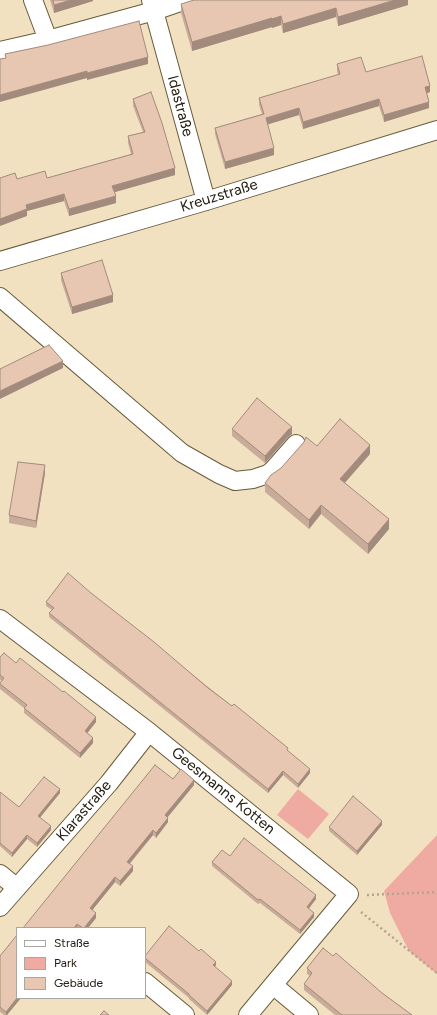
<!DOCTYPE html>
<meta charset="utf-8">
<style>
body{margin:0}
#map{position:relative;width:437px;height:1015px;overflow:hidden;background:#f1e1c0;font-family:Figtree,sans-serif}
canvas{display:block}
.legend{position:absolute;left:16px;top:927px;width:130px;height:72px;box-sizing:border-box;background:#fff;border:1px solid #a8a6a1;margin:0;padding:5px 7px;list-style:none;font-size:12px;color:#262013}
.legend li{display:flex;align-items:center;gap:8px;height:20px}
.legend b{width:20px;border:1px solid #a8a6a1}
</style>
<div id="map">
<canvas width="437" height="1015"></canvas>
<ul class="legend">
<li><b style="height:5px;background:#fff"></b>Straße</li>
<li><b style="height:11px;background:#efaaa1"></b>Park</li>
<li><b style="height:11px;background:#e8c7b2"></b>Gebäude</li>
</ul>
</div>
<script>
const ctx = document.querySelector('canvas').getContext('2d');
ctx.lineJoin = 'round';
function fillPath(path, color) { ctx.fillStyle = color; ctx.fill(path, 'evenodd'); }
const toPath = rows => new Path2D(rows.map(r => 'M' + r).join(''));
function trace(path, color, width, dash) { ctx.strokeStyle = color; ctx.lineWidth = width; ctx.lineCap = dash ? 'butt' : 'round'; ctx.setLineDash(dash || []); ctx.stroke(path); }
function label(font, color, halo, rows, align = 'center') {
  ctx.font = font + ' Figtree,sans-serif'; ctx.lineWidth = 3; ctx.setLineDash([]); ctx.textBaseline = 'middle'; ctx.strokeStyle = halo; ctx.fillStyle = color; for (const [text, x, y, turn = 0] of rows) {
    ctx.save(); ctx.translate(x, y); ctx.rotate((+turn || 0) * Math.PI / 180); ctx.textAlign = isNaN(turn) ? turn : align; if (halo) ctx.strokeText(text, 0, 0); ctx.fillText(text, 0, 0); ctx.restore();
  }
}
const green = toPath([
 [298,789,329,814,308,839,277,815],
 [437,835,437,974,409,951,390,913,384,891]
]);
const path = toPath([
 [367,895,437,892],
 [361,912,437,973]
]);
const minor = toPath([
 [33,0,48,40],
 [151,0,206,201],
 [0,51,48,40,154,11,186,0],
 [0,261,206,201,437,130],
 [0,297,182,453,219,474,235,481,253,479,268,474,273,470,296,444],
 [0,619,149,732,349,894,248,1015],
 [0,874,17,888],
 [0,907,109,783,149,732],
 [145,982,185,1015],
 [273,985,309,1015]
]);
const wall = toPath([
 [50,0,93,0,93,1,54,13],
 [408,0,408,5,338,26,336,17,283,33,281,25,272,28,272,27,192,51,181,13,181,4],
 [337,64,430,92,427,93,429,108,384,122,379,106,303,129,299,115,267,124,274,155,225,169,215,134,215,128,262,114,259,105,259,98,338,75,337,71],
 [133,99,175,175,114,192,116,203,69,216,64,201,27,211,27,216,17,179,47,178,131,154,128,143,128,136,143,132,133,106],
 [61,273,113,302,72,314,61,280],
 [232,429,292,434,288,437,265,463,232,436],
 [317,446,370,454,345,483,389,529,368,554,321,514,309,529,265,492,265,483],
 [45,473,36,528,9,523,9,515],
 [91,593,288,751,310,773,298,788,283,775,268,793,49,617,49,613,52,610,46,606,46,602],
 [0,657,16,663,96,722,87,733,93,743,80,758,24,713,24,708,0,689,0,683,2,681,0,680],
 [173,779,194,785,168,817,168,822,156,838,153,835,130,864,133,871,120,886,115,882,92,910,96,918,88,928,23,928],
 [0,792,19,807,60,793,40,817,51,830,37,847,27,839,12,857,0,846],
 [382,825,357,855,329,831,329,827],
 [230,856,316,899,308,908,314,917,300,934,260,903,258,904,212,866,212,862],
 [0,956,21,998,7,1015,4,1015,0,1012],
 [145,956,216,965,215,967,232,985,207,1015,189,999,189,998,145,962],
 [333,956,382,993,412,1015,335,1015,304,990,304,984,310,976,307,974,307,968]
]);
const shadedWall = toPath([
 [71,0,93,0,93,1,54,13,54,5],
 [395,0,408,0,408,5,338,26,338,17],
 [336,8,336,17,283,33,283,24],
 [281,16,281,25,272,28,272,19],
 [272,18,272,27,192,51,192,42],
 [148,57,148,64,87,80,87,73],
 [87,71,87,78,0,102,0,95],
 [430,86,430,92,425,94,425,87],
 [379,99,379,106,303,129,303,122],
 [429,102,429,108,384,122,384,115],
 [299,108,299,115,266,125,266,118],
 [274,148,274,155,225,169,225,162],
 [175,168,175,175,112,193,112,186],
 [64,194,64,201,27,211,27,216,0,226,0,219,26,205],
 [116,196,116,203,69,216,69,209],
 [113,295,113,302,72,314,72,307],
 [63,361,63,368,0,399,0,391],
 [292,427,292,434,288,437,265,463,265,456,288,430],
 [370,445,370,454,340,488,340,479],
 [45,465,45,473,36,528,36,521],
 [321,505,321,514,309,529,309,520],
 [389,519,389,529,368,554,368,544],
 [96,717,96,722,85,736,85,731],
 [93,738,93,743,80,758,80,753],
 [310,769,310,773,298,788,298,784],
 [283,771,283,775,268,793,268,789],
 [194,780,194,785,165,820,165,815],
 [60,789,60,793,38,820,38,816],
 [168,818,168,822,156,838,156,833],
 [382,821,382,825,357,855,357,851],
 [51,826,51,830,37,847,37,843],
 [153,830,153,835,127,866,127,862],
 [27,835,27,839,12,857,12,853],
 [133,866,133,871,120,886,120,881],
 [115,877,115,882,90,913,90,908],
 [316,895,316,899,307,911,307,907],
 [96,913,96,918,88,928,84,928],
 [314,913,314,917,300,934,300,930],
 [77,924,77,928,74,928],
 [216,962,216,965,213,969,213,965],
 [232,981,232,985,207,1015,207,1011],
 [17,998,21,998,7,1015,6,1015,6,1012]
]);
const building = toPath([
 [53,0,71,0,54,5,53,0],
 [194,0,395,0,338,17,336,8,283,24,281,16,272,19,272,18,192,42,181,4,194,0],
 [139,21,148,57,87,73,87,71,0,95,0,59,6,58,5,54,48,45,139,21],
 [422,56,430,86,425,87,429,102,384,115,379,99,303,122,299,108,266,118,274,148,225,162,215,128,264,114,259,98,340,74,337,64,361,57,366,72,422,56],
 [151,92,162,123,175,168,112,186,116,196,69,209,64,194,26,205,27,209,0,219,0,178,15,173,17,179,45,171,47,178,133,154,128,136,145,132,133,99,151,92],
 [102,260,113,295,72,307,61,273,102,260],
 [49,345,63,361,0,391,0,369,49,345],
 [257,398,292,427,288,430,265,456,232,429,257,398],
 [340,419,370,445,340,479,389,519,368,544,321,505,309,520,265,483,271,475,281,468,304,442,306,437,317,446,340,419],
 [18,462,45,465,36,521,9,515,18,462],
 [68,573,91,593,154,642,208,688,232,706,234,704,288,748,287,750,310,769,298,784,283,771,268,789,49,613,54,608,46,602,68,573],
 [4,653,16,663,20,658,63,692,64,691,96,717,85,731,93,738,80,753,24,708,27,705,0,684,0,683,4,678,0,675,0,657,4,653],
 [155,765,173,779,181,769,194,780,165,815,168,818,156,833,153,830,127,862,133,866,120,881,115,877,90,908,96,913,84,928,83,928,77,924,74,928,23,928,155,765],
 [44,777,60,789,38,816,51,826,37,843,27,835,12,853,0,843,0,792,19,807,44,777],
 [353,796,382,821,357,851,329,827,353,796],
 [244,838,316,895,307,907,314,913,300,930,260,899,258,900,212,862,222,850,230,856,244,838],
 [169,926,199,951,201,949,216,962,213,965,232,981,207,1011,189,995,189,994,145,958,145,956,169,926],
 [17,935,17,998,6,1012,0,1007,0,956,17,935],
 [323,948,333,956,336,953,382,993,412,1015,342,1015,304,984,312,973,307,968,323,948],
 [104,1011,109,1015,100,1015,104,1011]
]);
const streetNames = [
 ["Idastraße",180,106,75],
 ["Kreuzstraße",219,196,-17],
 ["Geesmanns Kotten",223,791,39],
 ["Klarastraße",84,811,-49]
];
fillPath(green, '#efaaa1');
trace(minor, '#685b3d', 20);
trace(path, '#b2a58b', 2.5, [2, 3]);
trace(minor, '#fff', 18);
fillPath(wall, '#c8ab99');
fillPath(shadedWall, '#a28b7d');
fillPath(building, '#e8c7b2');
trace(building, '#a28b7d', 1);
label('15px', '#262013', '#fff', streetNames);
</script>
